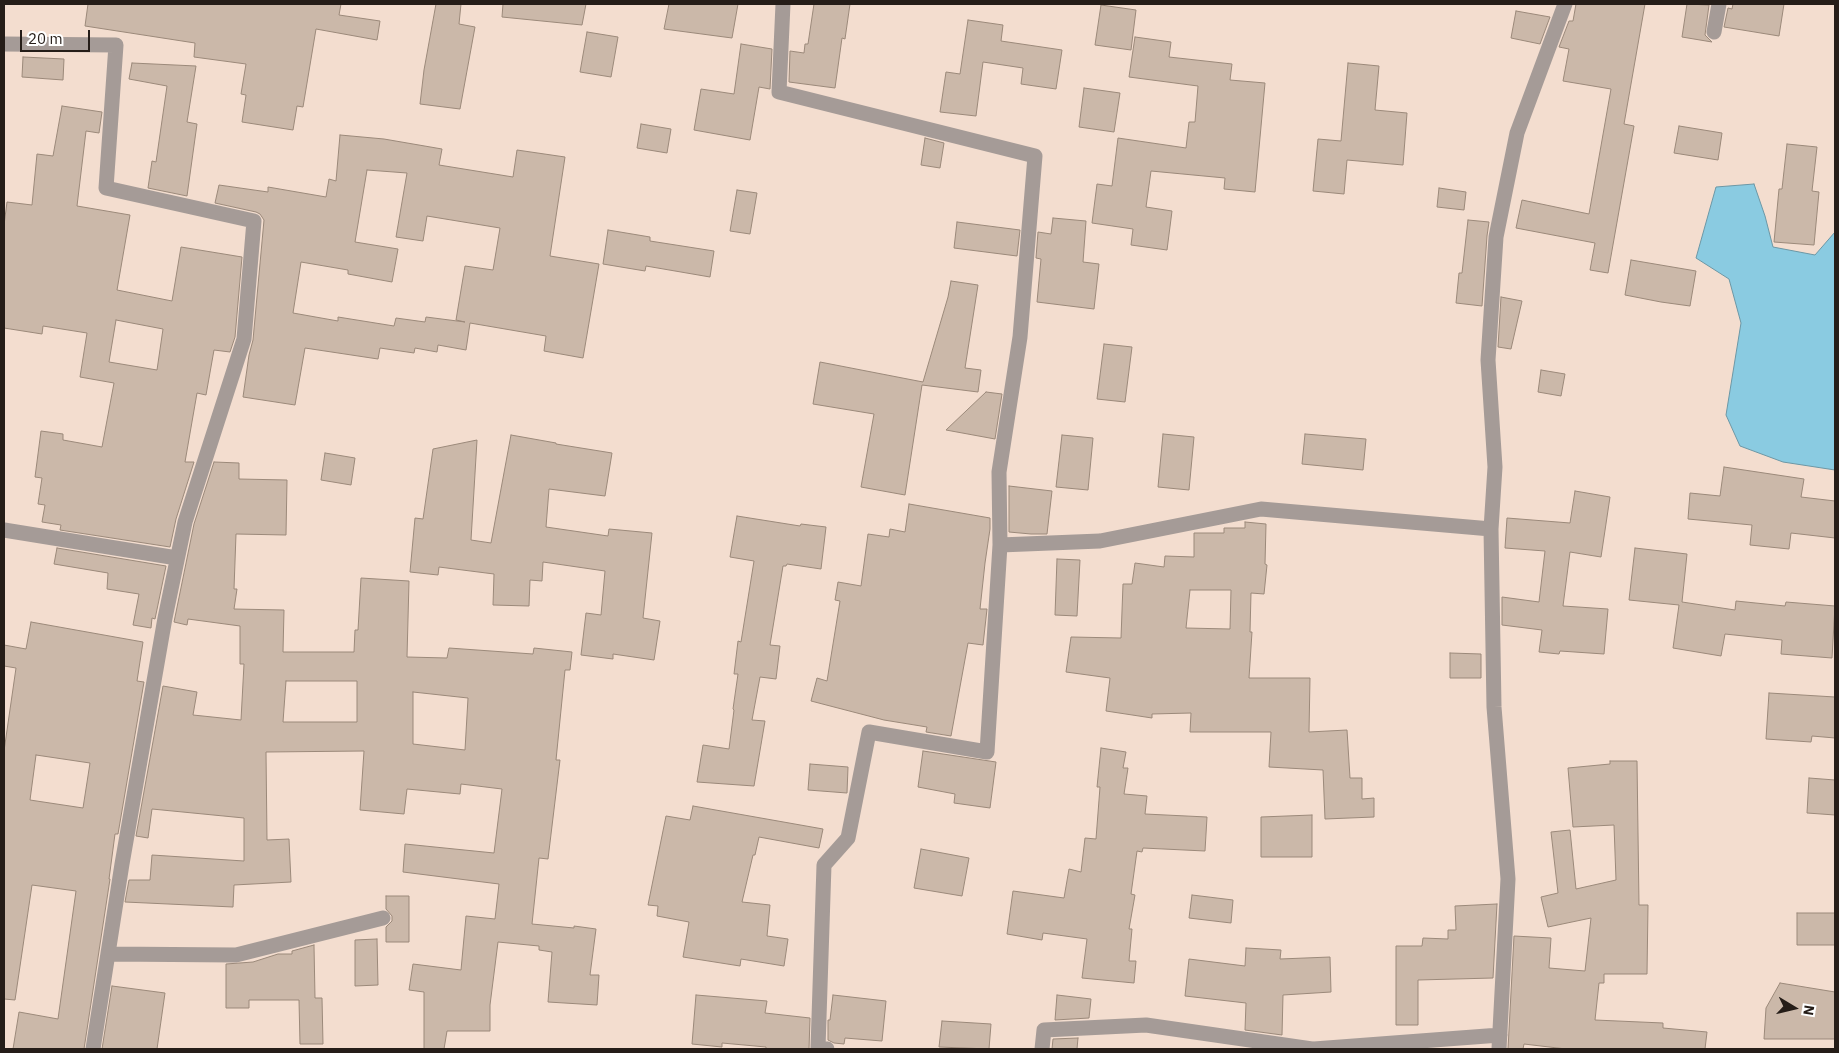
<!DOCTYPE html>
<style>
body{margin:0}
#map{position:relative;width:1839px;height:1053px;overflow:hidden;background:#f3ddcf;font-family:"IBM Plex Sans",sans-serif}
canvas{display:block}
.frame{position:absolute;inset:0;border:5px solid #251d18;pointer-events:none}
.north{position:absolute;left:1769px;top:983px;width:50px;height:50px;-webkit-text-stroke:4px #fff;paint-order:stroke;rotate:99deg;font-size:14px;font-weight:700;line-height:20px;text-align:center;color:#251d18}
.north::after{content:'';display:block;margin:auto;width:18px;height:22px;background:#251d18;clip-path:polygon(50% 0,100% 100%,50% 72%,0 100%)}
.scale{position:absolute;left:20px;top:30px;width:70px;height:22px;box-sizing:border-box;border:2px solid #251d18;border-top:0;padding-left:6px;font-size:15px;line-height:18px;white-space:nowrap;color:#251d18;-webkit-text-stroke:4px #fff;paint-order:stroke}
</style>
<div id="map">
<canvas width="1839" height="1053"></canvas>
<div class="frame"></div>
<div class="north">N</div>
<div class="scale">20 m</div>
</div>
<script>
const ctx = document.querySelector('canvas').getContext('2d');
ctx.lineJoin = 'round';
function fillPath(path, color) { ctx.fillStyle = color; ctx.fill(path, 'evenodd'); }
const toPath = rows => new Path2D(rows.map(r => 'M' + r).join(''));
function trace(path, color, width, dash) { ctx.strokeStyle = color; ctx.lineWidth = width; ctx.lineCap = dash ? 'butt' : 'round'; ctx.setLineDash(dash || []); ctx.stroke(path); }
const water = toPath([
 [1754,184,1765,216,1773,247,1815,255,1835,232,1835,470,1783,462,1740,446,1726,415,1741,323,1729,279,1696,258,1716,187,1754,184]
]);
const building = toPath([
 [88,4,341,4,339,15,380,21,377,40,316,29,303,107,297,106,293,130,242,122,246,95,241,94,246,64,194,57,195,43,85,26,88,4],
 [436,4,461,4,459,24,475,27,460,109,420,104,424,70,436,4],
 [503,4,586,4,582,25,502,17,503,4],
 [669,4,738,4,732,38,664,29,669,4],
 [814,4,850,4,845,39,842,38,835,88,789,82,790,51,804,53,805,44,808,44,814,4],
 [1576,4,1645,4,1624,124,1634,126,1608,273,1590,270,1595,243,1516,228,1522,200,1589,214,1611,89,1563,81,1569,49,1559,47,1569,21,1573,21,1576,4],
 [1687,4,1709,5,1705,35,1712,42,1682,37,1687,4],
 [1733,4,1784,4,1779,36,1724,27,1728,8,1732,9,1733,4],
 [1101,5,1136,10,1131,50,1095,45,1101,5],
 [1516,11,1550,17,1540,44,1511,38,1516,11],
 [968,20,1003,25,1001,41,1062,50,1056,89,1021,84,1023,68,983,62,976,116,940,112,946,72,960,74,968,20],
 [587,32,618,37,611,77,580,72,587,32],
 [1135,37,1171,42,1169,57,1232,64,1230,80,1265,83,1255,192,1224,189,1225,178,1151,171,1146,207,1172,211,1167,250,1131,245,1133,229,1092,223,1097,184,1112,186,1118,138,1186,148,1189,122,1195,122,1198,86,1129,77,1135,37],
 [741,44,772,49,770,89,759,87,750,140,694,130,701,89,734,94,741,44],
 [23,57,64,59,63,80,22,77,23,57],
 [132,63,196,66,187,122,197,124,187,196,148,188,152,161,156,162,167,86,129,79,132,63],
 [1348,63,1379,66,1375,110,1407,113,1403,165,1347,160,1344,194,1313,191,1318,139,1341,141,1348,63],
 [1084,88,1120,93,1114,132,1079,127,1084,88],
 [62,106,102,112,99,133,86,131,77,206,130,215,117,290,172,301,181,247,242,257,235,337,230,352,214,350,206,395,197,393,185,462,194,462,176,519,170,547,60,530,61,525,42,522,45,505,38,504,42,478,35,477,41,431,63,434,63,440,102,447,114,383,80,377,87,333,43,326,42,334,4,328,4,225,7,202,32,205,37,154,53,156,62,106],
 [116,320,163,329,157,370,109,362,116,320],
 [641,124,671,129,667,153,637,148,641,124],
 [1679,126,1722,133,1718,160,1674,153,1679,126],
 [340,135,384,139,442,149,439,165,513,177,517,150,565,157,550,256,599,264,583,358,544,351,546,336,470,323,466,350,438,345,437,352,415,348,414,353,380,348,378,359,305,348,295,405,243,397,249,355,253,340,264,220,260,214,256,212,215,203,219,185,268,192,268,187,326,197,329,179,336,181,340,135],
 [367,170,407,173,396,237,423,241,427,216,500,228,493,270,465,266,456,320,465,322,426,317,425,322,396,318,394,326,338,317,338,321,293,313,301,262,348,270,348,274,392,282,398,249,355,242,367,170],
 [925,138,944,143,940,168,921,165,925,138],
 [1787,144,1817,147,1812,191,1819,192,1814,245,1774,242,1779,189,1782,189,1787,144],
 [1439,188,1466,192,1464,210,1437,207,1439,188],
 [737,190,757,193,750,234,730,231,737,190],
 [1053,218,1086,221,1083,262,1099,264,1094,309,1037,302,1041,259,1036,258,1038,232,1051,234,1053,218],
 [1468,220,1489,222,1487,236,1482,306,1456,303,1459,273,1462,273,1468,220],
 [957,222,1020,230,1017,256,954,248,957,222],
 [608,230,650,237,650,241,714,251,710,277,646,266,645,271,603,264,608,230],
 [1631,260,1696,271,1690,306,1661,302,1625,295,1631,260],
 [951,281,978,285,965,368,981,370,978,392,922,385,905,495,861,487,874,414,813,404,820,362,923,382,948,297,951,281],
 [1501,297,1522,301,1511,349,1498,347,1501,297],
 [1104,344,1132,347,1125,402,1097,399,1104,344],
 [1541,370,1565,374,1561,396,1538,392,1541,370],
 [986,392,1002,394,995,439,946,430,986,392],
 [1163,434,1194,437,1189,490,1158,487,1163,434],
 [1305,434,1366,439,1363,470,1302,464,1305,434],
 [511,435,556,443,556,444,612,453,605,496,549,489,546,527,608,536,609,529,652,533,643,618,660,621,654,660,613,654,613,659,581,655,586,613,601,615,605,571,543,562,542,581,530,580,529,606,493,605,494,574,439,567,438,575,410,572,415,518,423,519,433,449,477,440,471,540,491,543,511,435],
 [1062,435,1093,438,1088,490,1056,487,1062,435],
 [325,453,355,458,351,485,321,480,325,453],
 [214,462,239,463,239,479,287,480,286,535,236,534,234,589,237,589,234,609,284,610,283,652,354,652,355,630,358,630,361,578,409,581,407,657,447,658,449,648,533,654,534,648,572,652,570,670,565,670,556,760,560,760,548,859,539,858,532,924,574,928,574,926,596,929,590,975,599,975,597,1005,548,1002,552,952,539,950,539,946,498,942,490,1005,490,1031,447,1031,444,1049,424,1049,424,992,409,990,413,964,461,970,466,916,495,919,499,884,403,872,405,844,494,853,502,789,461,784,460,794,407,789,404,814,360,810,364,751,266,752,267,840,289,839,291,882,234,885,233,907,125,902,129,880,150,880,152,855,244,861,244,818,152,809,148,838,136,836,163,686,197,692,193,715,241,720,244,664,240,664,240,626,188,619,187,625,174,622,194,524,214,462],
 [286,681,357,681,357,722,283,722,286,681],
 [413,692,468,698,465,750,413,744,413,692],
 [1724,467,1804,479,1801,497,1835,501,1835,538,1791,533,1789,549,1750,545,1752,525,1688,519,1690,493,1720,496,1724,467],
 [1009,486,1052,491,1047,534,1031,534,1009,532,1009,486],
 [1575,491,1610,497,1601,557,1570,552,1563,606,1608,609,1604,654,1560,651,1559,654,1539,652,1542,630,1502,625,1502,597,1539,602,1545,551,1505,548,1507,518,1570,523,1575,491],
 [909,504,990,518,990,529,985,563,980,609,987,609,983,645,968,643,951,736,926,732,927,727,884,720,811,701,817,678,827,681,840,601,835,600,838,582,861,586,868,534,889,537,890,529,905,532,909,504],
 [737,516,800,526,801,524,826,527,821,569,787,564,786,566,783,566,770,645,780,646,776,679,760,677,752,720,765,721,754,786,697,782,703,745,729,749,734,710,733,709,738,674,734,674,738,641,741,642,754,561,730,557,737,516],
 [1245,522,1266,524,1265,564,1267,565,1264,594,1251,593,1250,632,1252,632,1249,678,1310,678,1309,732,1347,730,1350,778,1362,778,1362,799,1374,798,1374,817,1325,819,1323,770,1269,767,1271,732,1190,732,1191,713,1152,714,1152,718,1106,711,1110,678,1066,672,1071,637,1121,638,1123,584,1132,584,1135,563,1164,567,1165,556,1194,557,1194,533,1224,533,1224,528,1245,528,1245,522],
 [1190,590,1231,590,1230,629,1186,628,1190,590],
 [57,548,166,566,155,619,152,618,151,628,133,625,139,594,107,589,108,573,54,564,57,548],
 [1635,548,1687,554,1682,602,1735,610,1736,601,1785,606,1786,602,1835,606,1832,658,1781,654,1782,640,1725,634,1721,656,1673,648,1679,605,1629,600,1635,548],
 [1057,559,1080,560,1077,616,1055,615,1057,559],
 [31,622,143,642,137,681,144,682,118,834,115,834,109,879,110,879,84,1049,13,1049,19,1012,58,1019,76,891,32,885,15,1000,4,999,4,751,16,668,4,666,4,645,26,649,31,622],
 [36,755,90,763,83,808,30,800,36,755],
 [1450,653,1481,654,1481,678,1450,678,1450,653],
 [1769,693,1835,697,1835,738,1812,736,1811,742,1766,739,1769,693],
 [1101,748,1126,752,1123,768,1128,768,1124,794,1147,796,1145,814,1207,817,1205,851,1143,848,1142,852,1137,851,1131,894,1135,895,1129,929,1132,929,1129,961,1136,961,1134,983,1082,978,1087,939,1043,933,1042,940,1007,934,1013,891,1064,898,1069,869,1081,872,1085,838,1096,839,1100,787,1097,787,1101,748],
 [923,751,996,762,990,808,954,803,955,794,918,787,923,751],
 [1610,761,1637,761,1639,905,1648,905,1647,974,1604,974,1604,983,1599,983,1595,1020,1663,1023,1663,1028,1707,1032,1705,1049,1566,1049,1524,1044,1523,1049,1508,1049,1514,936,1551,938,1549,968,1585,971,1591,918,1548,927,1541,897,1558,893,1551,832,1570,830,1576,889,1616,880,1614,825,1573,827,1568,768,1610,764,1610,761],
 [810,764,848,767,847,793,808,790,810,764],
 [1809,778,1835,780,1835,815,1807,813,1809,778],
 [693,806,823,829,819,848,759,837,755,855,753,855,742,902,770,905,767,936,788,939,784,966,741,959,740,966,683,957,689,922,657,916,658,906,648,905,666,816,690,820,693,806],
 [1312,815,1312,857,1261,857,1261,817,1312,815],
 [921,849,969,858,962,896,914,888,921,849],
 [1192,895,1233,900,1231,923,1189,918,1192,895],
 [386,896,409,896,409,942,386,942,386,927,392,921,392,916,386,909,386,896],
 [1497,904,1493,978,1418,980,1418,1025,1396,1025,1396,946,1422,946,1423,938,1448,939,1448,930,1456,930,1455,906,1497,904],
 [1797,913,1835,913,1835,945,1797,945,1797,913],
 [377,939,378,985,355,986,355,940,377,939],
 [314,945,315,998,322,998,323,1044,300,1044,299,1000,249,1000,249,1008,226,1008,226,964,253,962,278,954,292,954,292,951,314,945],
 [1246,948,1281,950,1280,959,1330,957,1331,992,1283,995,1282,1035,1245,1030,1246,1003,1185,996,1189,959,1245,966,1246,948],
 [1780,983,1835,992,1835,1039,1764,1039,1766,1008,1780,983],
 [112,986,165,993,157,1049,102,1049,112,986],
 [696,995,767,1001,765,1013,810,1018,809,1049,766,1049,766,1047,722,1043,722,1047,692,1044,696,995],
 [833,995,886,1001,882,1041,845,1038,844,1044,834,1043,828,1040,828,1020,830,1020,833,995],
 [1057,995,1091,999,1089,1018,1055,1020,1057,995],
 [942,1021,991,1024,989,1049,939,1047,942,1021],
 [1078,1038,1077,1049,1052,1049,1053,1039,1078,1038]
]);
const street = toPath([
 [783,4,779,92,1035,156,1020,337,999,472,1000,545,987,752,869,732,848,838,824,865,818,1048,827,1049],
 [1714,32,1719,4],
 [4,44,116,45,106,188,254,221,244,339,185,522,165,618,122,864,93,1049],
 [1491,529,1495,467,1488,360,1496,237,1517,133,1565,4],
 [4,530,177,558],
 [1000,545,1100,541,1261,509,1491,529,1494,707,1508,879,1499,1049],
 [108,954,236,955,383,918],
 [1042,1049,1044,1030,1146,1025,1312,1049],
 [1314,1049,1500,1035]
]);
fillPath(water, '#8acbe1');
trace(water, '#6c97a5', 1);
fillPath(building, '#cbb8a9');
trace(building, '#9b897a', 1);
trace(street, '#a59b97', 15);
</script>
